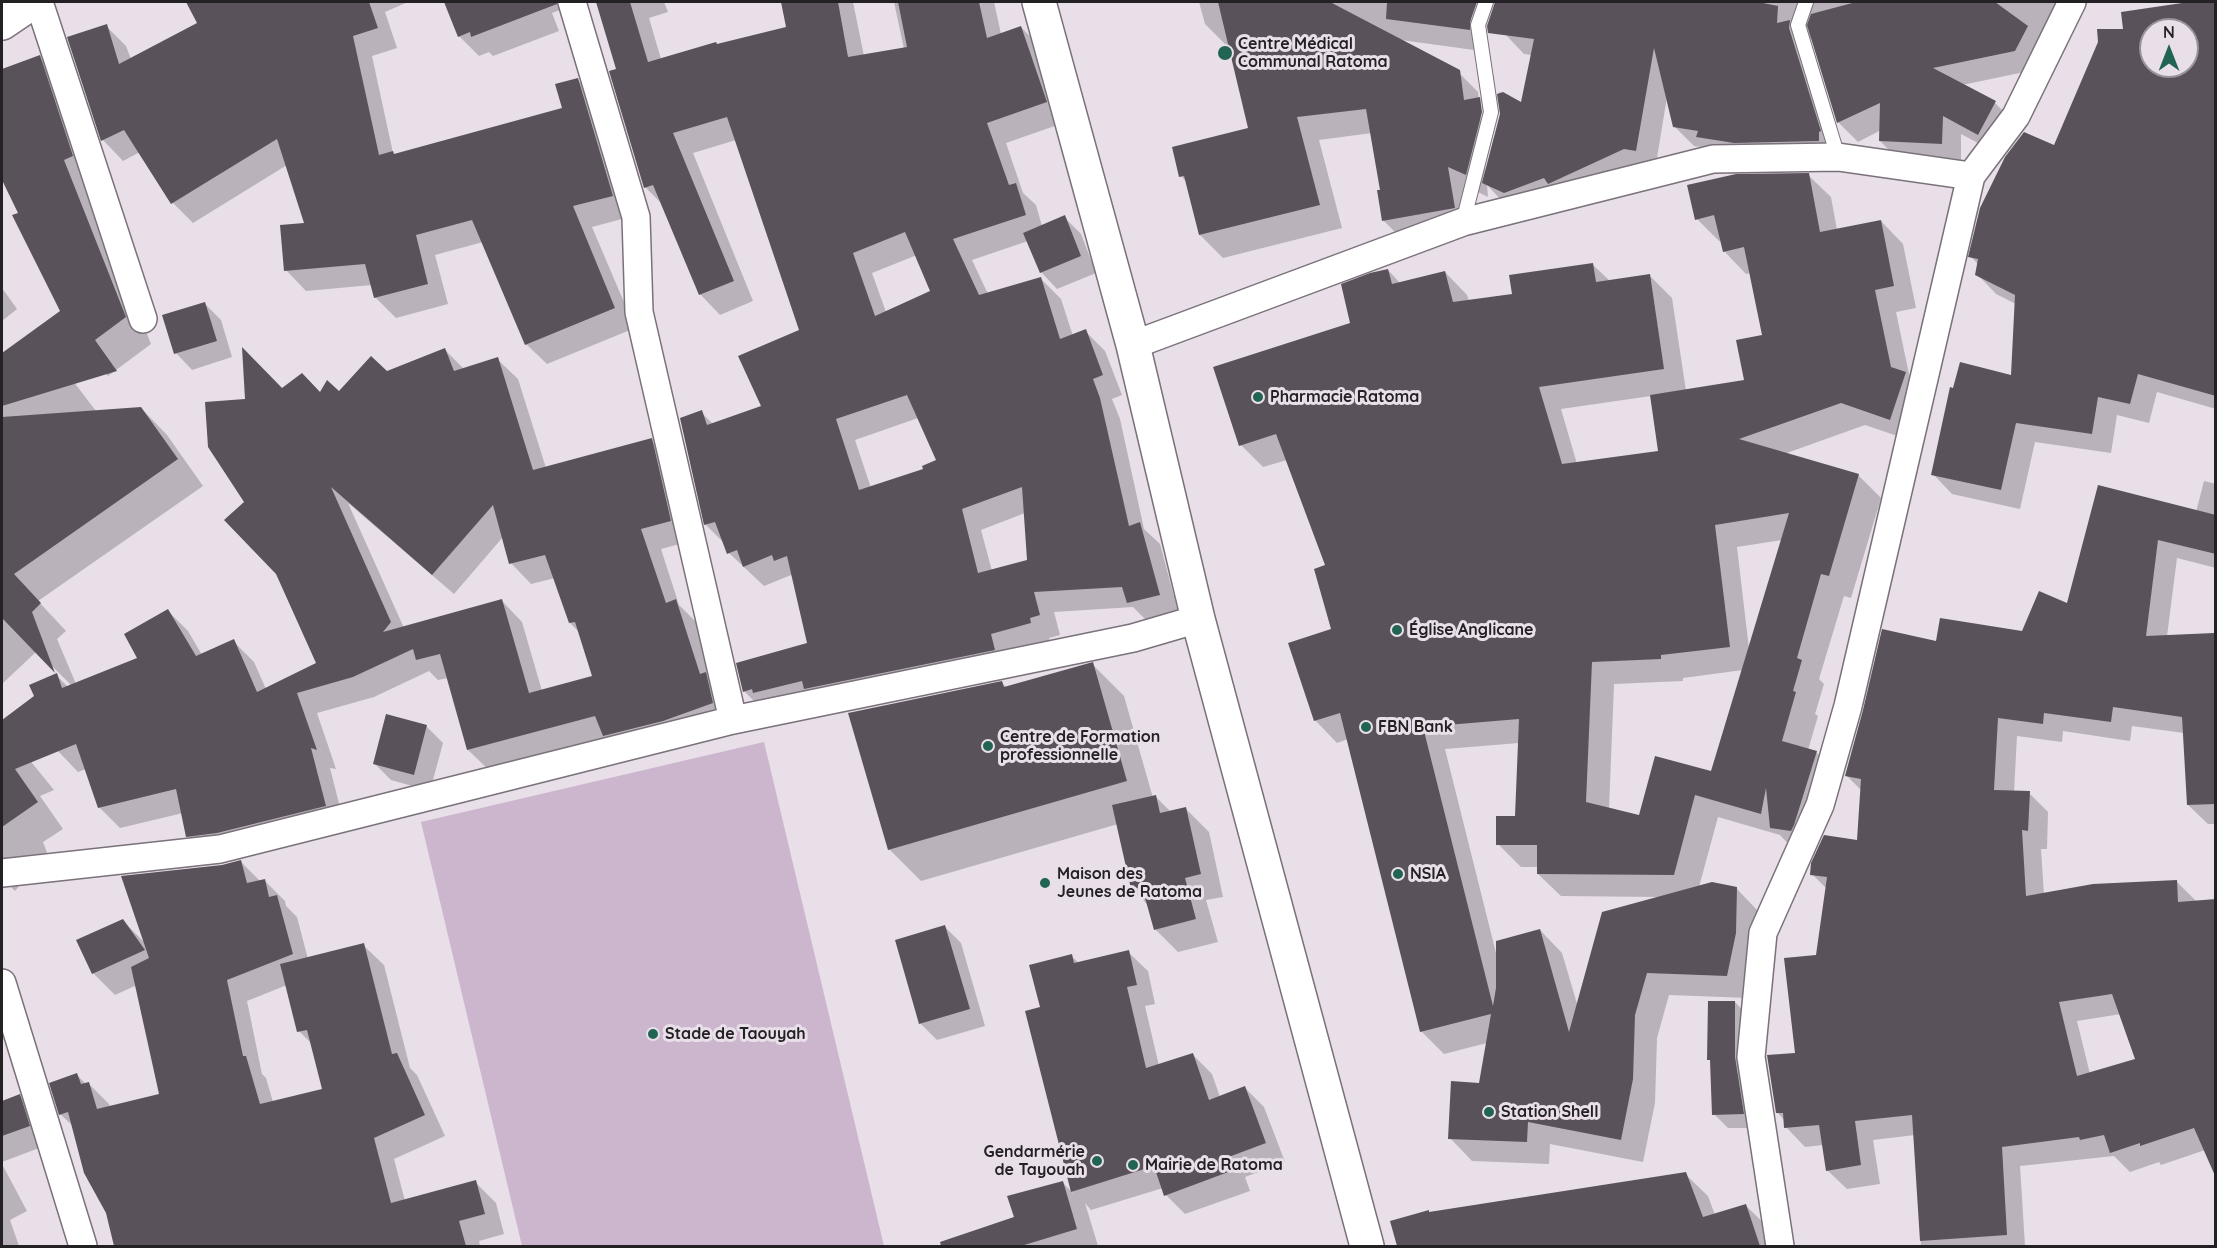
<!DOCTYPE html>
<meta charset="utf-8">
<style>
body{margin:0}
#map{position:relative;width:2217px;height:1248px;overflow:hidden;background:#e8dfe9;font-family:Quicksand,sans-serif}
canvas{display:block}
.frame{position:absolute;inset:0;border:3px solid #242124;pointer-events:none}
.north{position:absolute;left:2139px;top:18px;width:60px;height:60px;box-sizing:border-box;background:#e8dfe9;border:2px solid #9a939a;border-radius:50%;rotate:0deg;font-size:16px;font-weight:700;line-height:24px;text-align:center;color:#242124}
.north::after{content:'';display:block;margin:auto;width:21px;height:27px;background:#226453;clip-path:polygon(50% 0,100% 100%,50% 72%,0 100%)}
</style>
<div id="map">
<canvas width="2217" height="1248"></canvas>
<div class="frame"></div>
<div class="north">N</div>
</div>
<script>
const ctx = document.querySelector('canvas').getContext('2d');
ctx.lineJoin = 'round';
function fillPath(path, color) { ctx.fillStyle = color; ctx.fill(path, 'evenodd'); }
const toPath = rows => new Path2D(rows.map(r => 'M' + r).join(''));
function trace(path, color, width, dash) { ctx.strokeStyle = color; ctx.lineWidth = width; ctx.lineCap = dash ? 'butt' : 'round'; ctx.setLineDash(dash || []); ctx.stroke(path); }
function label(font, color, halo, rows, align = 'center') {
  ctx.font = font + ' Quicksand,sans-serif'; ctx.lineWidth = 6; ctx.setLineDash([]); ctx.textBaseline = 'middle'; ctx.strokeStyle = halo; ctx.fillStyle = color; for (const [text, x, y, turn = 0] of rows) {
    ctx.save(); ctx.translate(x, y); ctx.rotate((+turn || 0) * Math.PI / 180); ctx.textAlign = isNaN(turn) ? turn : align; if (halo) ctx.strokeText(text, 0, 0); ctx.fillText(text, 0, 0); ctx.restore();
  }
}
const green = toPath([
 [764,742,884,1246,522,1246,421,822]
]);
const shadow = toPath([
 [188,2,408,2,385,12,397,48,372,56,393,153,395,155,563,109,578,80,598,100,633,216,592,227,635,328,547,364,526,344,483,242,435,255,448,304,396,318,375,297,372,285,306,291,286,270,306,224,287,165,193,223,173,203,140,152,123,161,103,140,69,38,106,26,126,46,131,59,199,24],
 [446,2,581,2,552,13,559,31,493,56,489,52,479,56,459,36],
 [598,2,664,2,668,12,649,18,661,59,787,28,782,2,853,2,864,56,904,49,894,2,994,2,1001,34,1021,27,1041,48,1066,122,1006,143,1023,193,1036,205,1042,226,1064,217,1081,234,1096,273,1057,289,1041,272,1028,241,972,260,988,294,1041,279,1061,299,1073,336,1085,331,1105,351,1122,395,1112,399,1120,419,1144,529,1160,544,1179,615,1149,623,1133,607,1054,612,1060,635,1049,638,1050,643,764,711,744,691,809,644,793,577,791,575,764,586,729,553,725,544,706,525,681,419,701,412,714,425,763,407,801,331,736,140,693,153,753,301,720,315,700,294,663,205,645,187,618,70],
 [917,255,932,291,886,312,872,273],
 [918,418,938,461,925,470,871,488,855,440],
 [1025,513,1028,561,992,571,981,530],
 [1199,2,1469,2,1474,50,1401,40,1455,69,1478,92,1486,174,1501,114,1499,92,1522,104,1532,55,1524,54,1505,34,1512,2,2078,2,2034,70,1962,85,1995,103,2014,122,1997,153,1961,134,1961,162,1899,160,1880,141,1881,130,1858,142,1839,123,1812,34,1808,47,1839,151,1709,148,1694,146,1674,126,1667,97,1655,170,1503,202,1487,185,1488,197,1470,188,1477,231,1407,244,1384,221,1382,191,1372,133,1319,140,1342,228,1223,258,1200,235,1187,182,1181,176,1250,130,1230,46,1228,47,1205,24],
 [2191,2,2216,2,2216,409,2157,392,2149,423,2117,415,2111,453,2035,442,2020,509,1952,494,1933,474,2012,376,2016,304,1996,294,1977,274,1979,265,1970,256,2054,147,2125,30],
 [2151,30,2187,30,2187,66,2151,66],
 [39,57,66,83,89,187,151,344,108,376,82,350,2,177,2,71],
 [1808,175,1831,197,1837,230,1881,221,1903,244,1916,308,1896,312,1910,379,1912,441,1865,425,1784,454,1858,475,1881,498,1851,598,1844,596,1819,679,1824,684,1815,714,1818,716,1808,750,1816,752,1839,775,1816,848,1814,852,1794,850,1780,835,1718,817,1699,887,1736,888,1758,911,1749,998,1669,995,1657,1038,1655,1103,1643,1162,1550,1144,1549,1164,1472,1161,1450,1138,1480,1084,1487,1043,1444,1054,1421,1031,1348,739,1337,743,1315,720,1333,630,1327,566,1287,460,1263,467,1241,445,1352,324,1388,270,1400,283,1445,272,1467,295,1469,301,1513,295,1593,265,1610,281,1650,276,1672,298,1686,391,1746,381,1764,336,1751,273,1746,274,1724,251,1722,241,1719,241,1697,219],
 [1651,396,1660,452,1577,464,1561,409],
 [1782,540,1749,649,1737,547],
 [1743,670,1712,773,1640,817,1609,809,1614,684,1683,681,1683,678],
 [1519,743,1516,818,1498,844,1521,867,1538,867,1538,874,1561,896,1658,897,1578,1007,1562,953,1540,930,1497,957,1445,749],
 [2,288,17,309,2,321],
 [204,303,221,320,232,357,192,370,176,353],
 [31,334,57,360,96,411,141,408,167,435,203,486,38,601,66,631,57,639,76,684,139,659,168,611,188,631,202,655,233,641,254,662,266,689,318,663,246,502,247,401,282,390,340,393,444,349,464,369,497,359,518,379,546,468,651,440,672,460,691,541,661,549,679,605,696,622,717,686,733,723,489,770,468,750,448,678,438,680,429,671,374,697,317,713,336,769,330,768,345,827,208,857,187,836,183,813,120,828,99,807,86,769,78,772,58,751,56,675,68,687,73,687,37,651,2,684,2,355],
 [348,503,454,594,503,537,511,563,531,584,555,578,570,623,580,633,594,677,542,691,522,622,502,601,404,628],
 [2204,481,2216,484,2216,568,2177,558,2167,636,2216,634,2216,824,2208,824,2188,805,2184,733,2132,726,2130,741,2063,731,2062,742,2017,736,2014,792,2029,793,2048,812,2047,849,2041,849,2044,895,2177,882,2196,901,2208,1149,2161,1165,2159,1162,2130,1172,2114,1156,2020,1166,2025,1246,1921,1246,1915,1135,1873,1140,1880,1184,1847,1189,1827,1170,1823,1145,1805,1147,1786,1127,1785,1121,1777,1112,1796,1054,1818,956,1827,889,1812,874,1859,841,1862,791,1846,775,1938,643,2023,632,2068,605,2196,512],
 [2121,1014,2137,1060,2090,1074,2077,1021],
 [1092,664,1124,696,1153,798,1156,797,1171,812,1186,809,1209,832,1223,897,1206,900,1218,942,1178,952,1155,929,1148,905,1132,889,1118,824,921,881,889,849,1002,683,1007,688],
 [2,726,54,790,40,796,63,829,43,842,56,876,26,883,19,886,15,891,8,884,2,886],
 [426,726,443,743,430,791,391,780,375,764],
 [241,862,261,882,265,881,285,901,286,906,297,917,308,959,363,945,384,965,410,1068,417,1075,445,1136,394,1159,405,1201,475,1182,496,1203,504,1234,479,1241,480,1246,116,1246,108,1213,74,1127,60,1114,77,1075,86,1084,89,1084,109,1104,110,1108,161,1095,137,985,115,995,93,973,123,921,146,944,222,866],
 [287,985,299,1031,313,1045,324,1090,273,1102,266,1078,262,1074,247,1001],
 [945,927,961,943,985,1026,937,1040,920,1023],
 [1128,952,1148,971,1155,1004,1145,1006,1159,1066,1193,1055,1212,1074,1220,1097,1245,1088,1264,1107,1285,1162,1245,1177,1250,1191,1185,1214,1166,1195,1163,1188,1091,1210,1085,1203,1098,1246,974,1246,969,1233,1015,1217,1062,1182,1073,1193,1027,1012,1042,1008,1071,956,1079,963],
 [1735,1002,1749,1017,1757,1128,1728,1128,1714,1114,1712,1062,1709,1059],
 [19,1096,38,1114,47,1145,2,1162,2,1102],
 [2,1164,27,1211,10,1220,19,1246,2,1246],
 [1685,1174,1708,1196,1715,1215,1745,1205,1768,1227,1774,1246,1399,1246,1392,1222,1430,1213]
]);
const building = toPath([
 [186,2,369,2,378,28,353,36,379,155,393,151,394,154,562,108,555,84,578,78,613,196,573,206,615,308,525,345,472,220,416,235,428,284,374,298,365,264,284,271,280,225,304,223,277,139,171,204,124,130,101,141,67,37,107,24,119,64,197,23],
 [444,2,557,2,557,4,471,37,470,32,458,37],
 [596,2,630,2,648,62,716,42,717,44,786,27,781,2,838,2,848,57,907,47,898,2,979,2,987,38,1021,26,1047,102,987,123,1009,185,1016,183,1026,215,953,239,979,295,1041,277,1060,339,1086,329,1103,375,1093,379,1100,398,1129,526,1140,522,1160,595,1127,603,1122,587,1034,592,1040,615,1030,618,1031,623,991,634,995,650,804,689,802,681,753,693,752,689,743,692,736,663,807,643,787,556,774,561,772,555,743,567,737,550,727,554,715,522,704,525,680,418,702,410,707,425,761,406,738,356,799,330,727,117,673,133,734,281,699,295,653,185,644,188,609,71,616,69],
 [905,232,930,291,875,316,853,253],
 [907,395,936,460,922,466,923,469,859,490,836,419],
 [1022,487,1027,560,978,573,962,509],
 [1218,2,1330,2,1460,70,1464,100,1480,97,1482,112,1466,175,1448,167,1455,208,1382,221,1377,190,1380,190,1366,109,1297,117,1320,205,1199,235,1184,176,1179,177,1172,147,1248,128],
 [1387,2,1477,2,1470,22,1470,30,1386,19],
 [1495,2,1758,2,1778,6,1777,23,1790,20,1789,28,1821,131,1819,132,1819,141,1734,143,1696,137,1698,131,1673,127,1654,48,1636,151,1624,149,1548,184,1544,178,1504,193,1482,183,1500,114,1497,94,1503,92,1521,102,1534,39,1488,33,1487,26],
 [1856,2,1995,2,2028,26,2015,51,1933,68,1996,101,1978,135,1943,116,1942,144,1879,141,1880,103,1837,123,1807,25,1811,14],
 [2189,2,2216,2,2216,396,2138,374,2130,404,2098,397,2092,434,2016,423,2001,490,1931,475,1950,387,1953,388,1960,362,2011,375,2015,295,1975,275,1978,259,1968,257,1980,208,2005,157,2024,132,2054,145,2098,42,2097,29,2123,29,2121,12],
 [2151,30,2187,30,2187,66,2151,66],
 [40,55,73,156,64,160,126,317,95,340,117,371,2,406,2,353,60,311,12,215,18,213,2,180,2,69],
 [1809,173,1820,232,1881,220,1894,286,1875,290,1891,367,1906,372,1890,420,1841,403,1739,439,1859,474,1829,576,1821,574,1797,658,1802,660,1793,691,1796,692,1782,741,1817,751,1794,825,1791,831,1770,828,1766,788,1761,814,1695,795,1674,875,1537,874,1537,845,1496,845,1496,816,1515,816,1519,719,1423,727,1493,1006,1496,988,1496,941,1540,929,1569,1032,1602,912,1712,882,1737,887,1736,933,1727,976,1647,973,1635,1015,1633,1079,1621,1140,1528,1122,1527,1142,1448,1139,1451,1081,1479,1083,1491,1014,1420,1032,1340,713,1314,721,1288,643,1331,629,1314,569,1325,565,1276,434,1239,446,1213,367,1350,323,1341,284,1370,273,1388,269,1392,284,1445,271,1453,302,1512,294,1509,275,1593,263,1596,282,1650,274,1664,369,1539,387,1562,464,1658,451,1650,395,1744,380,1736,340,1762,335,1744,247,1723,252,1714,215,1695,220,1687,185,1736,174],
 [1789,513,1711,771,1655,756,1639,815,1586,802,1592,662,1661,659,1661,655,1730,647,1715,525],
 [1065,215,1081,256,1040,273,1023,233],
 [205,302,217,341,174,354,162,315],
 [242,347,282,388,302,373,320,392,327,380,339,391,371,356,387,371,445,348,454,371,498,357,533,470,652,438,671,521,641,529,666,603,676,599,700,674,706,672,713,703,663,721,603,736,595,716,467,750,440,654,416,660,413,649,353,677,297,693,317,750,311,748,326,806,217,833,186,837,176,789,98,808,76,744,15,769,38,802,2,827,2,720,34,696,29,685,57,673,62,688,137,658,124,634,168,609,196,656,234,639,257,692,316,663,276,574,224,520,244,502,208,447,205,402,245,399],
 [331,487,432,575,493,505,509,564,545,555,569,623,575,622,592,676,529,693,502,599,383,632,391,622],
 [141,407,178,459,14,574,41,603,32,612,55,673,2,618,2,417],
 [2098,485,2216,515,2216,554,2158,540,2146,636,2214,633,2216,804,2187,805,2182,717,2113,707,2111,722,2044,713,2043,724,1998,718,1994,790,2030,791,2028,831,2022,830,2026,896,2093,884,2177,880,2178,902,2216,899,2216,1178,2194,1128,2140,1146,2140,1143,2110,1153,2104,1135,2080,1140,2079,1137,2002,1147,2007,1235,1920,1241,1912,1115,1855,1121,1861,1165,1826,1171,1819,1125,1784,1128,1783,1113,1776,1113,1767,1055,1795,1053,1784,958,1816,955,1827,877,1810,875,1811,863,1824,835,1857,840,1861,779,1845,776,1863,710,1882,629,1936,641,1940,618,2022,631,2039,591,2067,603],
 [2112,994,2135,1059,2077,1076,2059,1002],
 [1093,662,1127,781,888,850,848,713,1002,681,1004,687],
 [386,714,427,725,414,775,373,764],
 [1156,795,1160,813,1186,807,1201,874,1185,878,1196,919,1154,930,1142,887,1131,889,1112,805],
 [241,860,247,883,265,879,269,897,277,895,293,954,227,980,243,1056,246,1056,260,1104,322,1089,307,1030,297,1032,280,964,364,943,392,1054,397,1053,425,1115,374,1138,391,1203,476,1180,485,1214,459,1221,466,1246,114,1246,106,1213,84,1173,68,1112,59,1115,49,1083,77,1073,81,1084,89,1082,97,1109,159,1094,131,967,149,958,121,876,222,865],
 [123,919,145,950,92,974,76,940],
 [945,925,970,1009,919,1024,895,940],
 [1129,950,1137,985,1127,987,1146,1068,1193,1053,1209,1100,1245,1086,1266,1143,1226,1158,1231,1171,1164,1196,1154,1166,1071,1192,1025,1011,1040,1007,1029,965,1072,954,1074,963],
 [1708,1001,1735,1001,1735,1057,1744,1114,1712,1115,1710,1060,1707,1060],
 [20,1094,30,1126,2,1136,2,1101],
 [1686,1172,1703,1217,1746,1204,1760,1246,1397,1246,1390,1221,1429,1210,1429,1212],
 [1063,1181,1077,1229,1021,1246,941,1246,940,1242,1014,1217,1007,1196]
]);
const service = toPath([
 [1806,2,1798,25,1838,157],
 [1463,222,1491,112,1478,25,1486,2]
]);
const minor = toPath([
 [39,2,143,319],
 [572,2,636,217,639,312,733,720],
 [1133,345,1463,222,1713,159,1838,157,1971,176],
 [2,873,220,849,733,720,1133,638,1198,619],
 [2,983,83,1246],
 [1780,1246,1751,1057,1763,933,1820,805,1848,706,1971,176,2016,116,2072,2]
]);
const tertiary = toPath([
 [2,23,33,2]
]);
const primary = toPath([
 [1039,2,1133,345,1198,619,1367,1246]
]);
const markers = [
 [1225,53,8,"#226453"],
 [1258,397,6,"#226453"],
 [1397,630,6,"#226453"],
 [1366,727,6,"#226453"],
 [988,746,6,"#226453"],
 [1398,874,6,"#226453"],
 [1045,883,6,"#226453"],
 [653,1034,6,"#226453"],
 [1489,1112,6,"#226453"],
 [1097,1161,6,"#226453"],
 [1133,1165,6,"#226453"]
];
const poiNames = [
 ["Centre Médical",1238,44],
 ["Communal Ratoma",1238,62],
 ["Pharmacie Ratoma",1270,397],
 ["Église Anglicane",1409,630],
 ["FBN Bank",1378,727],
 ["Centre de Formation",1000,737],
 ["professionnelle",1000,755],
 ["Maison des",1057,874],
 ["Jeunes de Ratoma",1057,892],
 ["NSIA",1410,874],
 ["Stade de Taouyah",665,1034],
 ["Station Shell",1501,1112],
 ["Gendarmérie",1085,1152,"right"],
 ["de Tayouah",1085,1170,"right"],
 ["Mairie de Ratoma",1145,1165]
];
fillPath(green, '#ccb6ce');
fillPath(shadow, '#0003');
fillPath(building, '#5a525b');
trace(service, '#7a717b', 16);
trace(minor, '#7a717b', 30);
trace(tertiary, '#7a717b', 36);
trace(primary, '#7a717b', 36);
trace(service, '#fff', 14);
trace(minor, '#fff', 27);
trace(tertiary, '#fff', 33);
trace(primary, '#fff', 33);
for (const [x, y, r, color] of markers) { const dot = new Path2D(); dot.arc(x, y, r, 0, 2 * Math.PI); ctx.fillStyle = color; ctx.fill(dot); trace(dot, '#e8dfe9', 2); }
label('bold 16px', '#242124', '#e8dfe9', poiNames, 'left');
</script>
